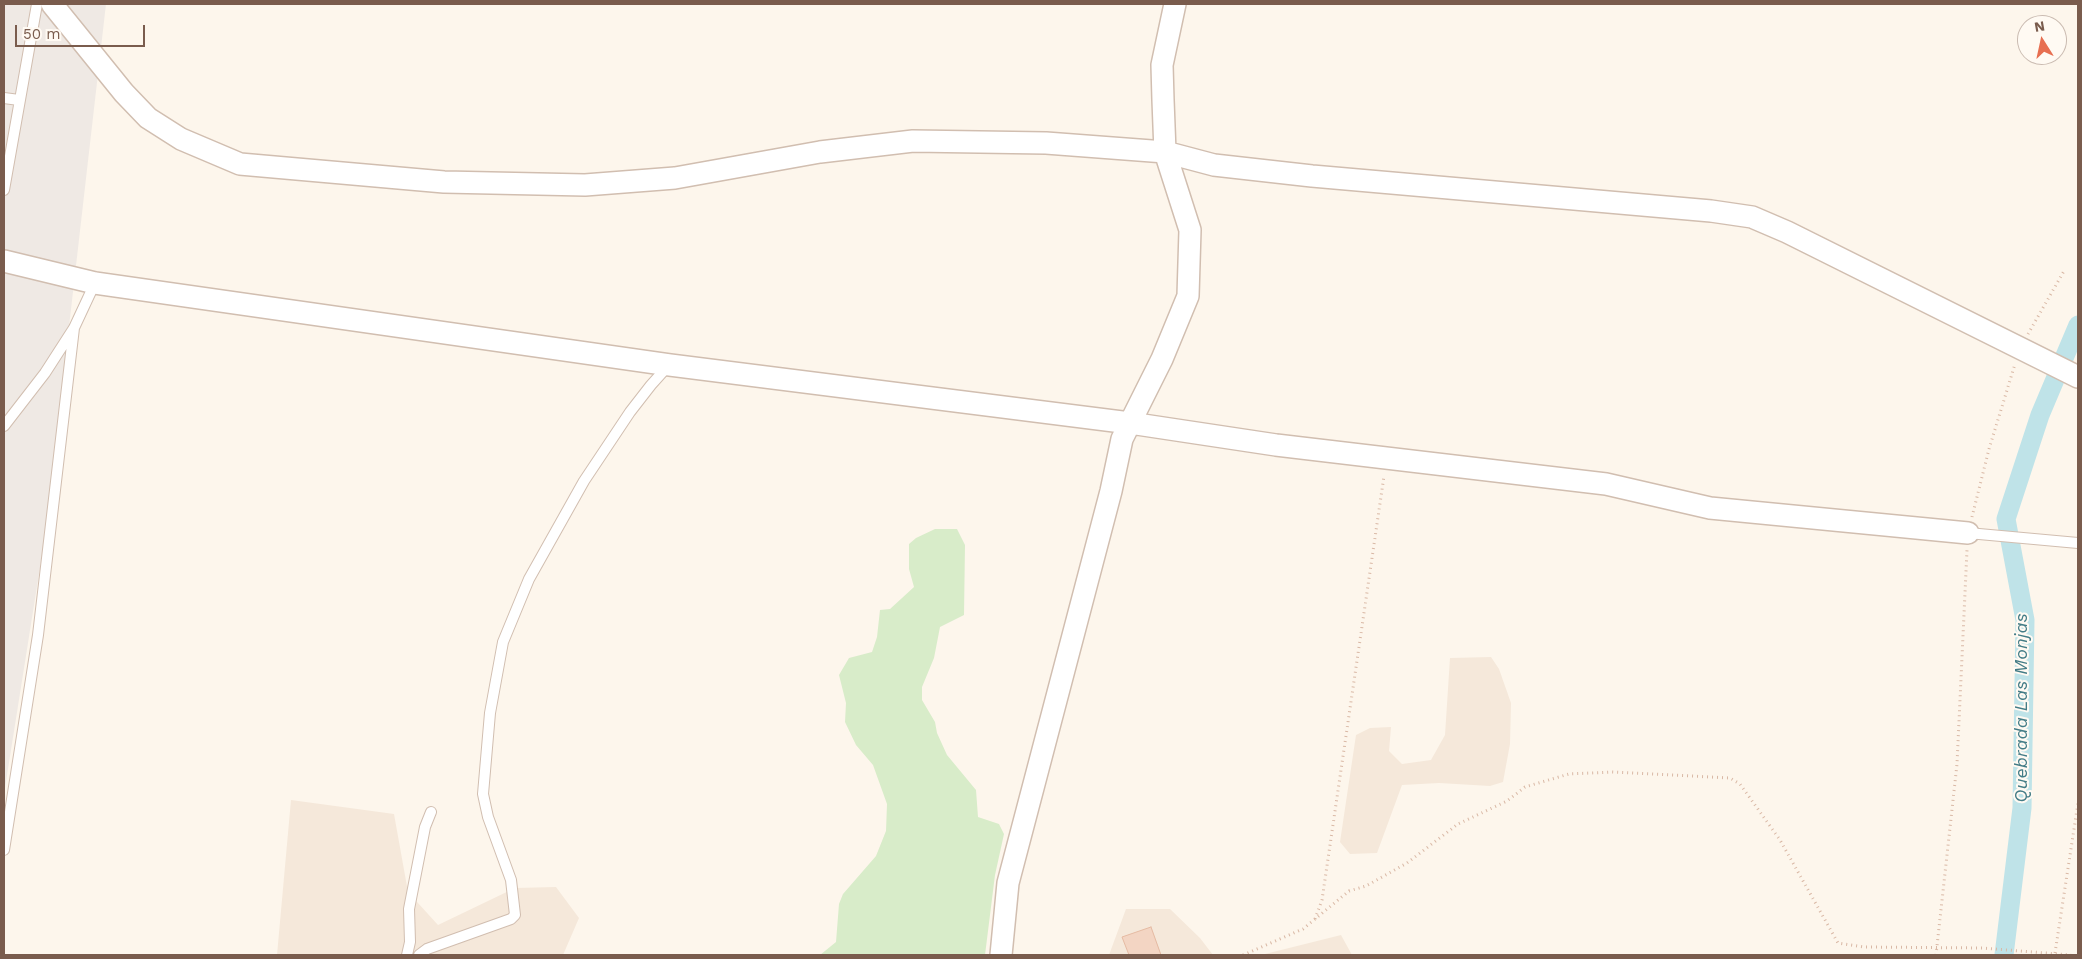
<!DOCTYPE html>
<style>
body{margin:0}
#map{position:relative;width:2082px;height:959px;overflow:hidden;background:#fdf6ec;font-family:"Work Sans",sans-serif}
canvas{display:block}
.frame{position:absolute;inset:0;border:5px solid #7a5c4d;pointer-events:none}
.north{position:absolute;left:2017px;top:15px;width:50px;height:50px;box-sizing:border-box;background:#fffaf3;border:1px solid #cabbb1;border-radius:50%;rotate:350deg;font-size:14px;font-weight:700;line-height:20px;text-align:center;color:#7a5c4d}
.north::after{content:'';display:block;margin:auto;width:18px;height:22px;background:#e76f51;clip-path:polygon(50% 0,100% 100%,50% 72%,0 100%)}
.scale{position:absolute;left:15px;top:25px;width:130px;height:22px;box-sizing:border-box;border:2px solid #7a5c4d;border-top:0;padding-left:6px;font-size:15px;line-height:18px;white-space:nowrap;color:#7a5c4d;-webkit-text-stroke:4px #fffaf3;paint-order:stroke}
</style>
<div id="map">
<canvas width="2082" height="959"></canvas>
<div class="frame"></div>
<div class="north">N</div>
<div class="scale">50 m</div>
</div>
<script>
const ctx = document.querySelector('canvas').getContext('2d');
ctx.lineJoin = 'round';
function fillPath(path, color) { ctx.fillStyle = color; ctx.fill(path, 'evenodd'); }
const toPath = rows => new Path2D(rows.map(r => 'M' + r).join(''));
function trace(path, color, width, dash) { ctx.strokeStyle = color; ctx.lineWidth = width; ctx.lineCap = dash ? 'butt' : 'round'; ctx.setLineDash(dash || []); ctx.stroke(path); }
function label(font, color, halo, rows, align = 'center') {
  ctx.font = font + ' "Work Sans",sans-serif'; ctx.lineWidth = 4; ctx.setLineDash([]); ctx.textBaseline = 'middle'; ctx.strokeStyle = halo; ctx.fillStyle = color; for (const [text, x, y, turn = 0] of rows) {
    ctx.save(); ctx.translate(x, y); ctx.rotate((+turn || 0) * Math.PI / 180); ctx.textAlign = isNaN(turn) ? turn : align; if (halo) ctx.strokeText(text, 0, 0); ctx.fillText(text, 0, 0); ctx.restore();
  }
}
const residential = toPath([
 [1491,657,1499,669,1511,703,1510,744,1503,782,1490,786,1439,783,1402,785,1377,853,1350,854,1340,842,1356,735,1370,728,1391,727,1389,751,1402,764,1431,760,1445,735,1450,658],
 [291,800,394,814,408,892,438,925,515,888,556,887,579,918,563,955,277,955],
 [1126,909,1170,909,1200,938,1213,955,1109,955],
 [1341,935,1352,955,1261,955]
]);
const industrial = toPath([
 [4,4,106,4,45,536,4,794]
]);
const green = toPath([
 [935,529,957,529,965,545,964,615,940,627,934,658,922,687,922,700,935,722,937,733,947,755,976,790,978,817,999,824,1004,834,995,875,985,955,820,955,836,942,839,904,843,894,876,856,886,831,887,804,873,765,856,745,845,722,846,703,839,675,849,658,872,652,877,637,880,610,890,609,914,587,909,569,909,544,916,538]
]);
const shadow = toPath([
 [1151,928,1161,955,1131,955,1124,937]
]);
const canal = toPath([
 [2004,955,2022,808,2025,620,2006,519,2040,415,2078,325]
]);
const building = toPath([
 [1151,927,1161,955,1129,955,1122,937,1151,927]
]);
const path = toPath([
 [2028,334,2064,271],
 [1972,517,1989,449,2015,364],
 [1315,919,1322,900,1384,476],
 [2055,953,2078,803],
 [1243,955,1303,929,1349,891,1366,886,1407,863,1458,824,1507,801,1525,787,1569,774,1612,772,1730,778,1740,784,1780,840,1838,943,1864,947,1982,948,2071,955],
 [1936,955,1957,764,1967,550]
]);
const lane = toPath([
 [4,98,19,100],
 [4,190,37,4],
 [4,426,45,373,74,328,95,283],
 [1968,533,2078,543],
 [4,850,38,635,74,328],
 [407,955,410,942,409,909,425,827,431,812],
 [419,955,427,949,511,919,515,915,511,880,488,817,483,794,490,713,503,642,529,579,584,481,630,412,651,385,669,365]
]);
const street = toPath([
 [52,4,124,93,148,118,181,139,240,164,444,182,585,185,675,178,820,152,913,141,1046,143,1165,152,1214,165,1312,176,1711,211,1752,217,1787,232,2078,377],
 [4,261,95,283,670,365,1130,423,1276,445,1606,484,1710,508,1968,533],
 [1001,955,1008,883,1111,491,1122,439,1162,359,1188,296,1190,230,1165,152,1163,100,1162,65,1175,4]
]);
const waterNames = [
 ["Quebrada Las Monjas",2022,708,-90]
];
fillPath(residential, '#f5e8da');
fillPath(industrial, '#efe9e4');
fillPath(green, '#d8ecc9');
fillPath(shadow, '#0003');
trace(canal, '#bfe3e8', 19);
fillPath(building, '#f3d5c3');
trace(building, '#e6bba3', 1);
trace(lane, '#d1beb0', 12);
trace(street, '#d1beb0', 24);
trace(path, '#d9b8a5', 3, [1, 4]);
trace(lane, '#fff', 10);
trace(street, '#fff', 21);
label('italic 18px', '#437c86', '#fffaf3', waterNames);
</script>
